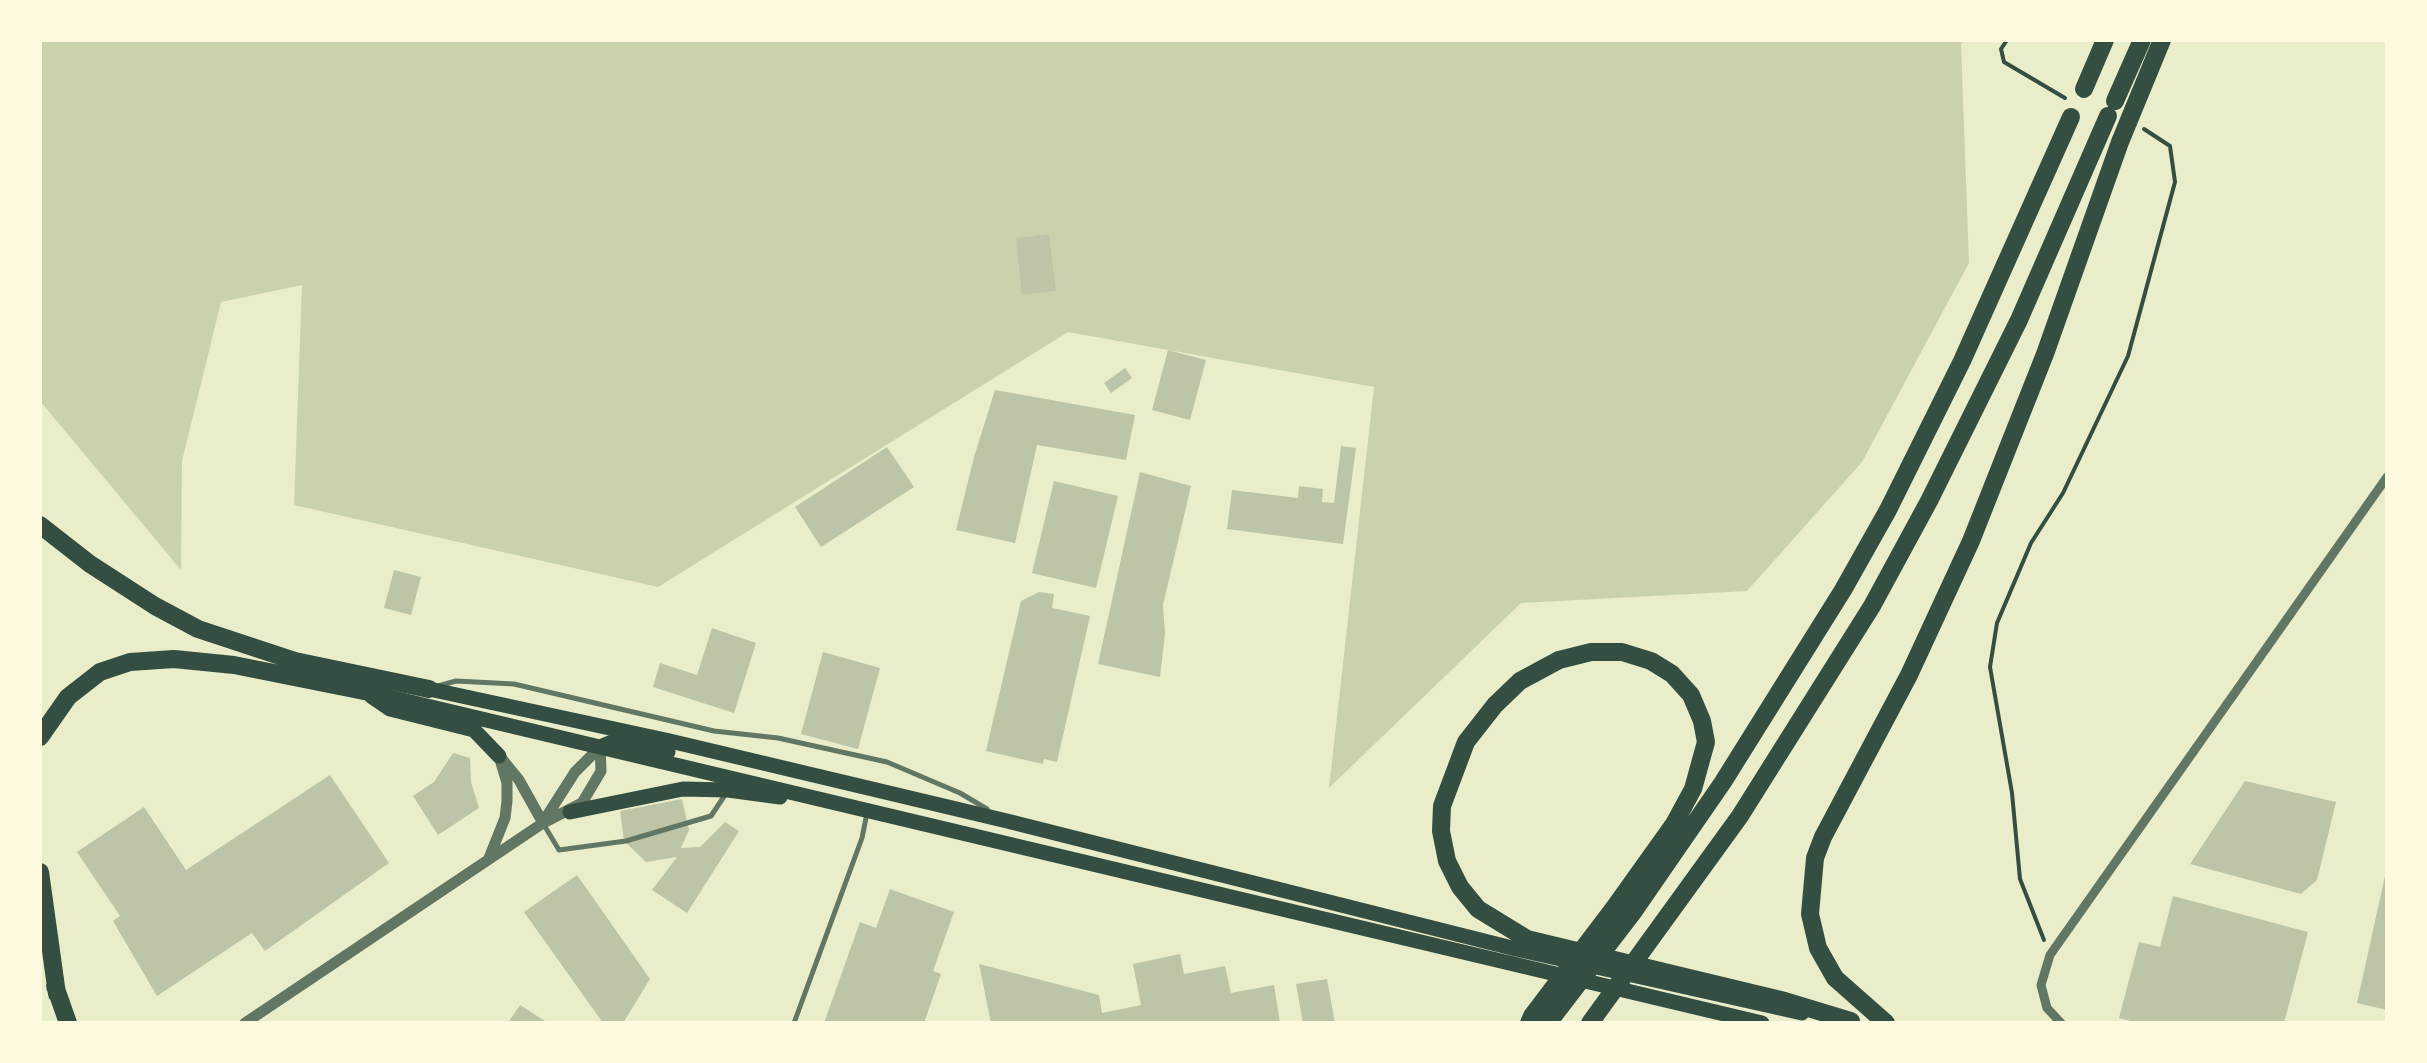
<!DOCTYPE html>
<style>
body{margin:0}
#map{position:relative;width:2427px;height:1063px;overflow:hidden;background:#e9edc9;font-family:"Playfair Display",serif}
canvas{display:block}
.frame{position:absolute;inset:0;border:42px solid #fefae0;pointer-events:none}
</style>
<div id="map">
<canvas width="2427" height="1063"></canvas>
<div class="frame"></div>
</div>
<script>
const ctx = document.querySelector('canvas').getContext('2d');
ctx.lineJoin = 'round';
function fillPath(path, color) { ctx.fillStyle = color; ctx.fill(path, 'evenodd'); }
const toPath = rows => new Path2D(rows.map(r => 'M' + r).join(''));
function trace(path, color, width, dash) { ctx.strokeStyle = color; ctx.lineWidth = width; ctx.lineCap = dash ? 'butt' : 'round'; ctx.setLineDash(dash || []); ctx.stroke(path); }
const green = toPath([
 [40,40,1964,40,1961,44,1969,263,1862,462,1747,591,1521,603,1329,788,1374,387,1068,332,658,587,294,505,302,285,221,302,182,461,181,570,40,401]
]);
const building = toPath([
 [1049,234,1056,291,1022,295,1016,238],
 [1168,350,1206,360,1190,420,1152,410],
 [1125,368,1132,378,1111,393,1104,383],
 [995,390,1135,415,1126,460,1037,445,1015,543,956,530,974,457],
 [1341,446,1356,448,1343,544,1227,529,1232,490,1298,498,1299,486,1323,489,1322,502,1334,503],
 [887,447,914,487,821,547,795,507],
 [1140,472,1191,486,1163,605,1165,634,1160,677,1098,664],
 [1054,481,1118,496,1096,588,1032,573],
 [394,570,421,577,411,615,384,608],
 [1039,592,1054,594,1052,608,1090,616,1057,762,1044,759,1043,764,986,751,1021,601],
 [712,628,756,643,734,713,653,687,660,663,697,675],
 [823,652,880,668,858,749,801,734],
 [453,753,470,758,471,782,479,808,438,835,413,796,434,782],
 [330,775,389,863,265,951,252,933,157,996,113,921,120,916,77,852,144,807,186,870],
 [2245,781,2336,802,2317,880,2301,894,2190,864],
 [682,799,689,830,681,848,700,847,725,822,739,831,687,913,652,890,677,857,646,862,624,841,620,811],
 [577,875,650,979,623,1023,603,1023,524,912],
 [2385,876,2387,876,2387,1010,2357,1003],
 [890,889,954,912,933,971,941,974,924,1023,824,1023,860,922,876,928],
 [2173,896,2308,932,2284,1023,2139,1023,2119,1018,2139,942,2160,947],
 [1180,954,1184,974,1225,966,1231,993,1274,985,1280,1023,991,1023,979,964,1099,995,1102,1013,1141,1005,1133,964],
 [1327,979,1335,1023,1303,1023,1296,984],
 [520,1005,548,1023,508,1023]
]);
const path = toPath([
 [2007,40,2001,49,2004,62,2065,98],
 [2044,940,2020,879,2012,793,1990,667,1997,623,2031,543,2063,493,2128,356,2175,182,2170,146,2144,129]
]);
const service = toPath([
 [438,686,456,681,514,684,714,731,778,738,887,762,960,793,987,809],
 [544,825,559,850,626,841,711,816,727,792],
 [794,1023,862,838,867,813]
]);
const minor = toPath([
 [2061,1023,2047,1008,2041,985,2050,955,2387,477]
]);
const tertiary = toPath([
 [502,759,519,780,543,823],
 [545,819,575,772,600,747],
 [489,858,505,818,507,801,507,783,499,756],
 [245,1023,543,823,582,803,601,771,600,747]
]);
const primary = toPath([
 [429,689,670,741,1007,821,1516,949,1802,1013],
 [364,691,1762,1023],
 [371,696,390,709,474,730,499,756],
 [600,747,617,740,668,752],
 [570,812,683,789,728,790,780,797]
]);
const motorway = toPath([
 [2084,89,2105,40],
 [2115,101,2142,40],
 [40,525,90,564,155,606,198,629,295,661,429,689],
 [40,737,68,697,100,672,130,662,174,659,234,665,364,691],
 [40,872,57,994],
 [55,986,68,1023],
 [1529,1023,1532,1016,1614,908,1674,824,1693,789,1706,742,1702,721,1691,695,1672,674,1651,661,1622,652,1591,652,1559,660,1520,681,1495,705,1466,742,1442,806,1441,831,1447,861,1460,887,1478,909,1527,939,1785,1001,1851,1021],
 [1548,1023,1634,911,1723,782,1843,590,1888,510,1962,361,2071,117],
 [1590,1023,1740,816,1872,606,1929,501,2019,320,2108,116],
 [1886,1023,1835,978,1818,948,1810,914,1815,858,1823,837,1909,675,1971,541,2045,354,2120,142,2162,40]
]);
fillPath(green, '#cad2ad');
fillPath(building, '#bcc5a7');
trace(path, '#344e41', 4);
trace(service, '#617663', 5);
trace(minor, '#617663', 9);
trace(tertiary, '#617663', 11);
trace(primary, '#344e41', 15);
trace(motorway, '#344e41', 18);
</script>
